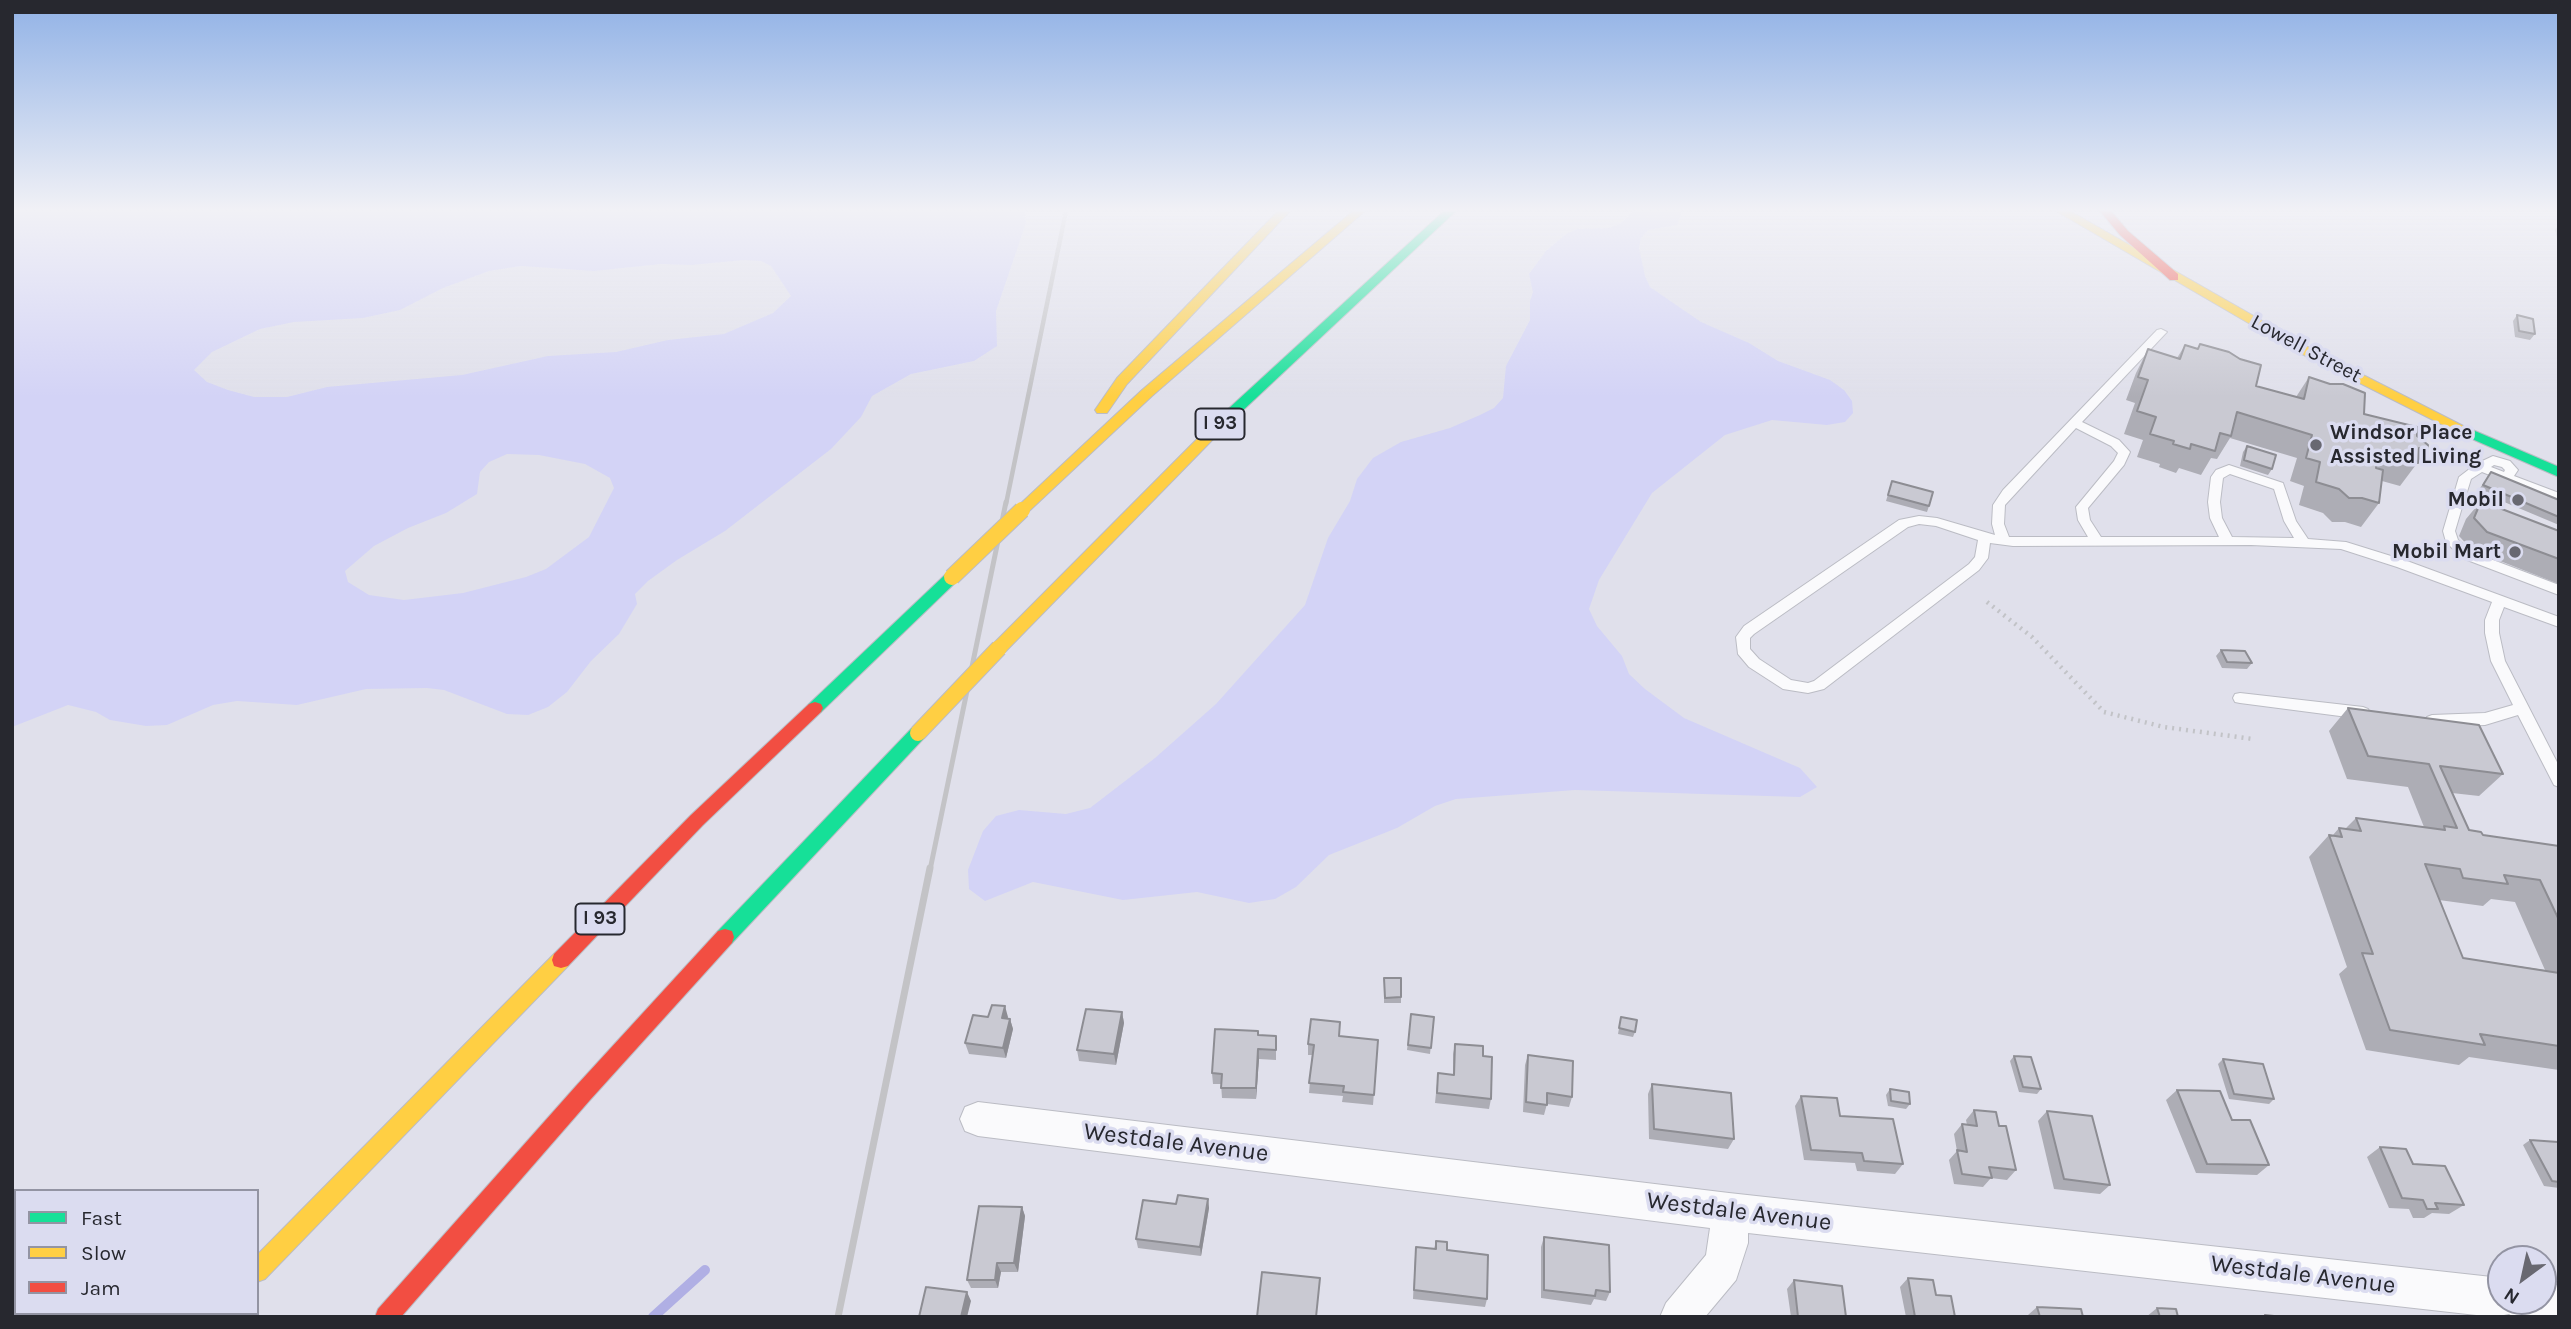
<!DOCTYPE html>
<style>
body{margin:0}
#map{position:relative;width:2571px;height:1329px;overflow:hidden;background:#e0e0eb;font-family:Karla,sans-serif}
canvas{display:block}
.frame{position:absolute;inset:0;border:14px solid #27282f;pointer-events:none}
.legend{position:absolute;left:14px;top:1189px;width:245px;height:126px;box-sizing:border-box;background:#dbdcf0;border:2px solid #9394a3;margin:0;padding:9px 12px;list-style:none;font-size:21px;color:#27282f}
.legend li{display:flex;align-items:center;gap:14px;height:35px}
.legend b{width:35px;border:2px solid #9394a3}
.north{position:absolute;left:2487px;top:1245px;width:70px;height:70px;box-sizing:border-box;background:#dbdcf0;border:2px solid #9394a3;border-radius:50%;rotate:213deg;font-size:19px;font-weight:700;line-height:28px;text-align:center;color:#27282f}
.north::after{content:'';display:block;margin:auto;width:24px;height:32px;background:#686871;clip-path:polygon(50% 0,100% 100%,50% 72%,0 100%)}
</style>
<div id="map">
<canvas width="2571" height="1329"></canvas>
<div class="frame"></div>
<ul class="legend">
<li><b style="height:9px;background:#16e098"></b>Fast</li>
<li><b style="height:9px;background:#ffcf43"></b>Slow</li>
<li><b style="height:9px;background:#f24e42"></b>Jam</li>
</ul>
<div class="north">N</div>
</div>
<script>
const ctx = document.querySelector('canvas').getContext('2d');
ctx.lineJoin = 'round';
function fillPath(path, color) { ctx.fillStyle = color; ctx.fill(path, 'evenodd'); }
const toPath = rows => new Path2D(rows.map(r => 'M' + r).join(''));
function trace(path, color, width, dash) { ctx.strokeStyle = color; ctx.lineWidth = width; ctx.lineCap = dash ? 'butt' : 'round'; ctx.setLineDash(dash || []); ctx.stroke(path); }
function label(font, color, halo, rows, align = 'center') {
  ctx.font = font + ' Karla,sans-serif'; ctx.lineWidth = 7; ctx.setLineDash([]); ctx.textBaseline = 'middle'; ctx.strokeStyle = halo; ctx.fillStyle = color; for (const [text, x, y, turn = 0] of rows) {
    ctx.save(); ctx.translate(x, y); ctx.rotate((+turn || 0) * Math.PI / 180); ctx.textAlign = isNaN(turn) ? turn : align; if (halo) ctx.strokeText(text, 0, 0); ctx.fillText(text, 0, 0); ctx.restore();
  }
}
const green = toPath([
 [12,211,1025,211,1026,223,996,311,997,346,974,361,911,374,872,396,861,417,831,449,725,531,677,560,648,581,635,594,637,604,619,634,591,661,567,692,548,707,528,715,507,714,444,690,427,688,366,689,297,705,237,701,213,705,167,725,146,726,110,720,96,712,68,705,12,727],
 [744,260,761,261,771,266,791,296,773,313,724,334,668,340,616,352,548,356,462,375,327,387,287,397,254,397,228,390,207,382,194,370,212,352,260,329,294,322,363,318,400,310,443,288,489,271,521,266,594,271,661,264,691,265],
 [507,454,539,455,585,464,610,478,614,488,589,537,546,569,526,577,463,593,404,600,369,595,348,582,345,571,374,546,408,528,446,513,477,494,480,472,489,462],
 [1633,211,1682,211,1677,225,1648,230,1641,238,1639,248,1645,276,1650,287,1701,322,1749,343,1778,361,1830,380,1844,390,1852,401,1853,413,1845,422,1827,425,1772,420,1725,435,1652,493,1599,580,1589,609,1597,626,1622,656,1629,674,1645,689,1684,718,1800,768,1817,787,1800,797,1575,790,1456,799,1435,806,1397,828,1329,855,1296,887,1275,899,1249,903,1197,892,1123,900,1033,882,985,901,969,889,968,870,983,831,996,816,1019,810,1066,814,1090,808,1155,758,1216,704,1305,605,1328,538,1350,501,1357,479,1373,458,1401,442,1450,428,1480,415,1494,408,1503,398,1506,366,1530,320,1530,301,1533,292,1529,274,1546,251,1566,234,1577,229,1609,228,1620,224]
]);
const stream = toPath([
 [653,1317,705,1270]
]);
const path = toPath([
 [1987,602,2032,637,2104,712,2164,727,2253,739]
]);
const lane = toPath([
 [2161,329,2167,332,2165,334,2082,422,2119,440,2130,452,2124,465,2088,508,2090,520,2101,537,2219,537,2210,518,2208,502,2211,477,2216,470,2229,465,2283,483,2296,521,2308,539,2346,542,2407,561,2559,617,2559,627,2504,607,2499,620,2499,633,2505,661,2559,766,2559,787,2554,785,2518,715,2485,725,2432,727,2427,725,2425,721,2427,717,2432,715,2485,713,2513,705,2491,661,2485,633,2485,620,2492,602,2397,567,2341,549,2251,545,2013,546,1990,543,1988,558,1979,570,1824,689,1808,693,1783,689,1749,667,1738,654,1736,637,1744,626,1899,520,1919,516,1937,518,1995,535,1992,524,1993,505,2003,490,2157,330,2161,329],
 [2076,428,2111,446,2118,453,2114,461,2076,507,2078,520,2088,537,2009,537,2004,524,2005,505,2076,428],
 [2230,474,2274,489,2284,521,2294,538,2232,537,2222,518,2220,502,2223,478,2230,474],
 [1919,524,1936,526,1978,540,1975,557,1969,564,1814,681,1808,683,1791,680,1759,659,1750,649,1750,638,1754,634,1908,527,1919,524],
 [2493,456,2510,461,2518,470,2514,476,2559,493,2559,502,2482,472,2471,479,2466,495,2497,508,2499,511,2493,515,2463,504,2455,531,2458,540,2472,552,2559,585,2559,595,2462,558,2446,542,2443,531,2459,477,2476,464,2493,456],
 [2494,465,2502,467,2505,470,2504,472,2491,467,2494,465],
 [2240,693,2363,707,2368,709,2370,713,2368,717,2363,719,2240,703,2235,702,2233,698,2235,694,2240,693]
]);
const street = toPath([
 [978,1102,1729,1193,2501,1278,2501,1301,2543,1301,2543,1284,2559,1285,2559,1317,2514,1317,2509,1314,2494,1317,1748,1233,1748,1243,1736,1280,1705,1317,1660,1317,1666,1303,1706,1255,1710,1228,978,1136,965,1131,960,1119,965,1107,978,1102]
]);
const fast = toPath([
 [1444,211,1456,211,1224,428,1214,428,1214,422,1444,211],
 [2468,428,2559,467,2559,477,2463,435,2461,432,2463,429,2468,428],
 [952,572,959,577,957,581,821,712,809,712,807,708,809,704,947,573,952,572],
 [918,727,924,728,926,733,924,738,732,943,725,945,718,943,716,937,718,931,912,728,918,727]
]);
const slow = toPath([
 [1278,211,1290,211,1127,384,1107,413,1097,413,1095,410,1117,378,1278,211],
 [1353,211,1365,211,1152,396,1027,513,1017,513,1015,510,1017,507,1142,390,1353,211],
 [2056,211,2070,211,2308,347,2475,432,2473,435,2463,435,2300,353,2056,211],
 [1219,421,1224,422,1224,428,1005,652,993,652,991,648,993,644,1214,422,1219,421],
 [561,952,568,954,570,960,568,966,265,1279,257,1282,257,1255,554,954,561,952]
]);
const jam = toPath([
 [2100,211,2111,211,2128,231,2178,274,2178,280,2170,280,2120,235,2100,211],
 [815,702,821,704,823,708,821,712,703,825,568,966,561,968,554,966,552,960,554,954,691,815,809,704,815,702],
 [725,929,732,931,734,937,732,943,590,1100,401,1317,375,1317,378,1309,576,1086,718,931,725,929],
 [204,1313,228,1313,227,1317,203,1317,204,1313]
]);
const railFar2 = toPath([
 [1006,504,1066,211]
]);
const railFar1 = toPath([
 [930,870,1006,502]
]);
const rail = toPath([
 [838,1317,930,868]
]);
const slowBridge = toPath([
 [952,577,1022,510],
 [918,733,999,648]
]);
const wall = toPath([
 [2559,225,2559,239,2557,238,2555,230],
 [2517,315,2535,334,2530,340,2515,337,2513,321],
 [2200,344,2256,386,2296,397,2309,377,2364,414,2417,436,2427,450,2400,486,2382,481,2379,503,2361,527,2345,522,2332,522,2323,513,2299,505,2304,486,2290,481,2297,458,2230,438,2217,459,2211,458,2201,475,2179,468,2176,473,2159,467,2160,464,2137,457,2143,440,2124,434,2135,403,2126,400,2136,373,2148,349,2177,358,2185,345,2197,349],
 [2247,446,2272,469,2268,475,2240,466,2243,452],
 [2491,472,2559,500,2559,525,2478,491],
 [1892,481,1929,506,1927,512,1886,501],
 [2481,501,2559,531,2559,584,2472,550,2459,536,2466,519],
 [2221,650,2252,663,2247,669,2222,668,2216,656],
 [2348,708,2503,774,2479,796,2452,793,2469,830,2483,835,2559,846,2559,1070,2469,1057,2459,1065,2366,1050,2339,974,2347,967,2309,857,2329,835,2333,835,2339,828,2345,829,2356,818,2424,827,2408,787,2347,779,2329,731],
 [2491,899,2515,902,2545,970,2463,958,2439,900,2483,906],
 [1384,978,1401,997,1401,1003,1384,1003],
 [1005,1006,1007,1019,1010,1019,1013,1029,1006,1058,969,1054,965,1043,988,1017],
 [1122,1012,1124,1023,1116,1065,1079,1061,1077,1050],
 [1411,1014,1434,1017,1430,1054,1407,1050],
 [1621,1017,1635,1032,1633,1037,1618,1034],
 [1258,1035,1276,1036,1276,1060,1259,1059,1256,1099,1222,1098,1221,1084,1213,1084,1212,1073],
 [1339,1036,1378,1040,1373,1105,1342,1102,1343,1096,1309,1093,1312,1055,1308,1055,1308,1044],
 [1455,1044,1483,1056,1491,1099,1489,1109,1435,1103,1438,1073,1453,1075,1453,1054],
 [1528,1055,1572,1097,1569,1107,1547,1104,1544,1115,1523,1112,1525,1065],
 [2014,1056,2041,1089,2037,1094,2019,1092,2010,1061],
 [2223,1059,2274,1099,2269,1104,2229,1099,2218,1064],
 [1652,1084,1734,1139,1728,1149,1649,1139,1648,1094],
 [1890,1089,1910,1104,1906,1109,1888,1106,1886,1095],
 [2177,1090,2232,1120,2269,1165,2257,1175,2196,1173,2166,1100],
 [1801,1096,1840,1116,1903,1164,1895,1174,1857,1171,1855,1163,1804,1160,1795,1106],
 [1974,1110,1999,1126,2016,1170,2007,1180,1991,1178,1983,1187,1954,1184,1949,1160,1957,1151,1954,1134,1962,1124,1967,1125,1966,1120],
 [2047,1111,2110,1185,2100,1194,2054,1189,2038,1121],
 [2530,1140,2559,1144,2559,1188,2544,1186,2523,1145],
 [2380,1147,2413,1164,2464,1205,2449,1214,2432,1213,2424,1218,2413,1218,2409,1209,2389,1208,2367,1157],
 [1208,1199,1209,1208,1201,1256,1138,1248,1136,1239,1176,1204],
 [1022,1207,1025,1216,1018,1272,1001,1272,998,1288,971,1288,967,1280],
 [1544,1237,1610,1292,1606,1301,1594,1299,1591,1305,1541,1298,1541,1247],
 [1436,1241,1447,1250,1487,1299,1485,1307,1413,1299,1415,1256,1416,1247,1434,1249],
 [1908,1278,1936,1295,1955,1317,1906,1317,1900,1287],
 [1794,1280,1846,1317,1791,1317,1787,1289],
 [2037,1307,2083,1317,2028,1317,2028,1315],
 [2157,1308,2178,1317,2146,1317]
]);
const shadedWall = toPath([
 [1005,1006,1008,1017,1005,1029,1002,1018],
 [1122,1012,1124,1023,1116,1065,1114,1054],
 [1010,1019,1013,1029,1006,1058,1003,1048],
 [1258,1049,1259,1059,1256,1099,1256,1088],
 [1208,1199,1209,1208,1201,1256,1200,1247],
 [1022,1207,1025,1216,1018,1272,1014,1263],
 [997,1263,1001,1272,998,1288,995,1280],
 [967,1292,971,1301,967,1317,961,1317]
]);
const building = toPath([
 [2517,315,2533,319,2535,334,2519,331,2517,315],
 [2200,344,2229,352,2240,359,2261,365,2256,386,2304,399,2309,377,2330,384,2343,384,2365,393,2364,414,2417,427,2417,436,2428,445,2427,450,2419,448,2418,463,2395,456,2394,463,2378,458,2376,468,2383,470,2379,503,2362,498,2349,498,2339,489,2316,482,2320,462,2306,458,2312,435,2237,412,2231,436,2220,433,2215,451,2191,444,2190,449,2173,444,2174,441,2150,434,2156,417,2137,411,2148,380,2138,377,2148,349,2180,359,2185,345,2198,349,2200,344],
 [2247,446,2276,455,2272,469,2244,460,2247,446],
 [2491,472,2559,500,2559,517,2483,485,2491,472],
 [1892,481,1933,492,1929,506,1888,495,1892,481],
 [2481,501,2559,531,2559,559,2487,532,2474,518,2481,501],
 [2221,650,2245,651,2252,663,2227,662,2221,650],
 [2348,708,2479,725,2503,774,2440,766,2469,830,2481,832,2483,835,2559,846,2559,920,2540,880,2504,875,2508,884,2463,878,2460,869,2425,864,2463,958,2559,973,2559,1046,2480,1034,2485,1045,2390,1030,2362,953,2373,954,2329,835,2342,837,2339,828,2361,831,2356,818,2445,830,2444,826,2457,828,2429,764,2368,756,2348,708],
 [1384,978,1401,978,1401,997,1385,998,1384,978],
 [992,1005,1005,1006,1002,1018,1010,1019,1003,1048,965,1043,973,1015,988,1017,992,1005],
 [1086,1009,1122,1012,1114,1054,1077,1050,1086,1009],
 [1411,1014,1434,1017,1431,1048,1408,1045,1411,1014],
 [1621,1017,1637,1020,1635,1032,1619,1028,1621,1017],
 [1311,1019,1340,1022,1339,1036,1378,1040,1374,1095,1343,1092,1344,1086,1309,1083,1314,1045,1308,1044,1311,1019],
 [1215,1029,1258,1031,1258,1035,1276,1036,1276,1050,1258,1049,1256,1088,1221,1088,1222,1074,1212,1073,1215,1029],
 [1455,1044,1483,1046,1483,1056,1492,1057,1491,1099,1437,1093,1438,1073,1454,1075,1455,1044],
 [1528,1055,1573,1061,1572,1097,1547,1093,1547,1105,1526,1102,1528,1055],
 [2014,1056,2031,1057,2041,1089,2023,1087,2014,1056],
 [2223,1059,2263,1064,2274,1099,2234,1094,2223,1059],
 [1652,1084,1731,1093,1734,1139,1654,1129,1652,1084],
 [1890,1089,1909,1092,1910,1104,1891,1101,1890,1089],
 [2177,1090,2220,1091,2232,1120,2250,1120,2269,1165,2207,1164,2177,1090],
 [1801,1096,1837,1098,1840,1116,1893,1119,1903,1164,1864,1161,1862,1153,1811,1150,1801,1096],
 [1974,1110,1996,1112,1999,1126,2006,1126,2016,1170,1989,1167,1992,1178,1962,1174,1957,1150,1967,1152,1962,1124,1977,1126,1974,1110],
 [2047,1111,2092,1116,2110,1185,2064,1179,2047,1111],
 [2530,1140,2558,1142,2559,1144,2559,1182,2552,1181,2530,1140],
 [2380,1147,2406,1149,2413,1164,2445,1166,2464,1205,2435,1203,2438,1209,2427,1209,2423,1200,2402,1198,2380,1147],
 [1178,1195,1208,1199,1200,1247,1136,1239,1143,1200,1176,1204,1178,1195],
 [979,1206,1022,1207,1014,1263,997,1263,995,1280,967,1280,979,1206],
 [1544,1237,1609,1245,1610,1292,1596,1290,1595,1296,1544,1290,1544,1237],
 [1436,1241,1447,1242,1447,1250,1488,1255,1487,1299,1414,1290,1416,1247,1436,1249,1436,1241],
 [1262,1272,1320,1278,1316,1317,1257,1317,1262,1272],
 [1908,1278,1933,1280,1936,1295,1951,1296,1955,1317,1915,1317,1908,1278],
 [1794,1280,1842,1286,1846,1317,1798,1317,1794,1280],
 [926,1287,967,1292,961,1317,919,1317,926,1287],
 [2037,1307,2081,1309,2083,1317,2040,1317,2037,1307],
 [2157,1308,2176,1309,2178,1317,2160,1317,2157,1308],
 [2265,1315,2283,1317,2266,1317,2265,1315]
]);
const markers = [
 [2316,445,7,"#686871"],
 [2518,500,7,"#686871"],
 [2515,552,7,"#686871"]
];
const shields = [
 [1220,424,49],
 [600,919,49]
];
const shieldNames = [
 ["I 93",1220,424],
 ["I 93",600,919]
];
const streetNames = [
 ["Lowell Street",2306,349,28]
];
const poiNames = [
 ["Windsor Place",2330,433,"left"],
 ["Assisted Living",2330,457,"left"],
 ["Mobil",2504,500],
 ["Mobil Mart",2501,552]
];
const nearStreetnames = [
 ["Westdale Avenue",1176,1143,7],
 ["Westdale Avenue",1739,1212,7],
 ["Westdale Avenue",2303,1275,7]
];
fillPath(green, '#d3d3f6');
trace(stream, '#b0afe4', 10);
trace(lane, '#bbbcc4', 2);
trace(street, '#bbbcc4', 2);
trace(fast, '#bbbcc4', 2);
trace(slow, '#bbbcc4', 2);
trace(jam, '#bbbcc4', 2);
trace(path, '#c2c3c7', 4.5, [2, 5]);
fillPath(lane, '#fafafc');
fillPath(street, '#fafafc');
fillPath(fast, '#16e098');
fillPath(slow, '#ffcf43');
fillPath(jam, '#f24e42');
trace(railFar2, '#c3c3c6', 4.5);
trace(railFar1, '#c3c3c6', 5);
trace(rail, '#c3c3c6', 7);
trace(slowBridge, '#bbbcc4', 18, []);
trace(slowBridge, '#ffcf43', 16);
fillPath(wall, '#adadb5');
fillPath(shadedWall, '#8d8d93');
fillPath(building, '#c9c9d2');
trace(building, '#8d8d93', 2);
const sky = ctx.createLinearGradient(0, 0, 0, 397);
sky.addColorStop(0, '#91b2e6');
sky.addColorStop(0.53, '#f1f1f6');
sky.addColorStop(1, '#f1f1f600');
ctx.fillStyle = sky;
ctx.fillRect(0, 0, 2571, 397);
for (const [x, y, r, color] of markers) { const dot = new Path2D(); dot.arc(x, y, r, 0, 2 * Math.PI); ctx.fillStyle = color; ctx.fill(dot); trace(dot, '#dbdcf0', 2.5); }
for (const [x, y, w] of shields) { const box = new Path2D(); box.roundRect(x - w / 2, y - 15.5, w, 31, 5); ctx.fillStyle = '#dbdcf0'; ctx.fill(box); trace(box, '#27282f', 2); }
label('bold 19px', '#27282f', null, shieldNames);
label('21px', '#27282f', '#dbdcf0', streetNames);
label('bold 21px', '#27282f', '#dbdcf0', poiNames, 'right');
label('24px', '#27282f', '#dbdcf0', nearStreetnames);
</script>
